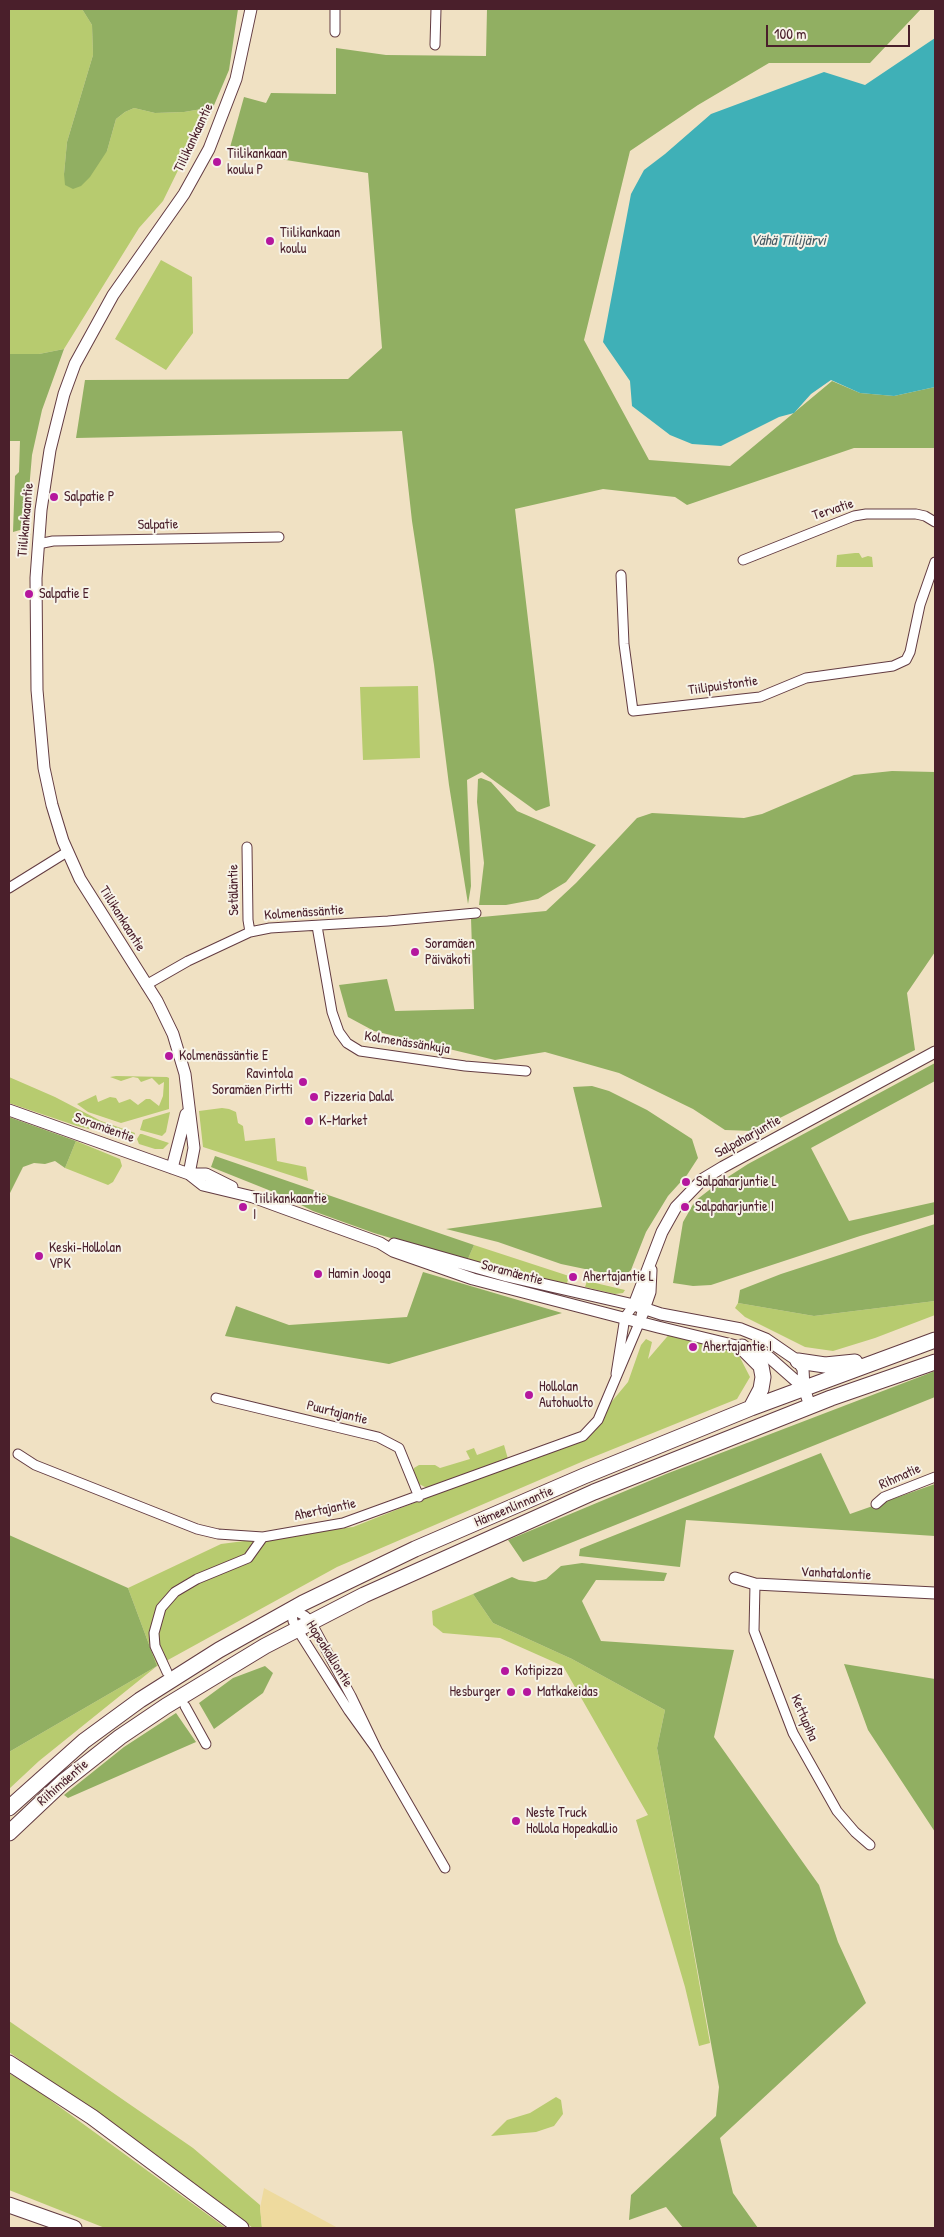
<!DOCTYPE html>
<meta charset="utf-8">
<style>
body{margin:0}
#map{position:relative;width:944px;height:2237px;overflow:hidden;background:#f0e1c3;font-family:"Patrick Hand",sans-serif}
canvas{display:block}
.frame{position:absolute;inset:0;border:10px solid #4a1f2b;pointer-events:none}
.scale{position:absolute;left:766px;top:25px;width:144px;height:22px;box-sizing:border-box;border:2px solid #4a1f2b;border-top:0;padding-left:6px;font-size:15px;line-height:18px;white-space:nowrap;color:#4a1f2b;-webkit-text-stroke:4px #f7f3e8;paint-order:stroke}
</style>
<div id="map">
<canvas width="944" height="2237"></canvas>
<div class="frame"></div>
<div class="scale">100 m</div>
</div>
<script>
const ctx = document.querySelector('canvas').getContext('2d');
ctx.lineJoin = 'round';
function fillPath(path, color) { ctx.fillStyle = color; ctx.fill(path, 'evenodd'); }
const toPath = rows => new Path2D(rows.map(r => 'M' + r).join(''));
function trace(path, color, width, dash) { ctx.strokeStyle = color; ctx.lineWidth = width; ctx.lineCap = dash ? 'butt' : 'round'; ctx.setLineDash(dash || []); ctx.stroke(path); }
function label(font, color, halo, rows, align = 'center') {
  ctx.font = font + ' "Patrick Hand",sans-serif'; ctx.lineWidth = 4; ctx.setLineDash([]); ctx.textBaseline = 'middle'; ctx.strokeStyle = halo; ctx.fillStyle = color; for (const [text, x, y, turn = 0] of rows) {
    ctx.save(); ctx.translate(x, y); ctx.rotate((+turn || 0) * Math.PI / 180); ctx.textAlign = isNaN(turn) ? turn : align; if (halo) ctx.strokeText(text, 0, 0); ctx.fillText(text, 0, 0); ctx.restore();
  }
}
const green = toPath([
 [9,9,82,9,92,25,93,55,67,142,64,174,107,151,116,119,125,112,134,108,155,113,184,112,202,109,209,117,201,136,185,156,163,201,139,228,64,349,39,354,9,354],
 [161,260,192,277,193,333,166,370,115,339],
 [855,553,859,553,862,558,868,556,872,557,873,567,836,567,837,555],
 [418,686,420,758,363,760,360,687],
 [116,1076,167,1077,169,1078,169,1109,121,1123,88,1112,77,1104,96,1095,98,1102,110,1097,116,1098,119,1103,130,1099,138,1105,146,1099,150,1099,159,1106,163,1096,164,1082,159,1085,152,1078,141,1082,138,1078,133,1077,121,1081,110,1077],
 [9,1077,55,1097,101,1121,135,1133,134,1136,127,1133,124,1136,105,1133,77,1126,9,1103],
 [222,1108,229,1109,236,1112,238,1123,243,1126,245,1141,275,1138,277,1161,306,1167,308,1181,203,1147,199,1111],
 [170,1112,166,1132,162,1136,140,1130,143,1120],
 [140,1134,142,1134,169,1143,163,1149,155,1149,139,1144,137,1139],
 [76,1141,120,1159,122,1166,113,1182,108,1185,65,1168],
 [474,1245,569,1276,567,1283,537,1279,467,1261],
 [587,1281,625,1290,623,1293,615,1294,585,1287],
 [935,1301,935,1315,875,1338,833,1351,805,1347,745,1317,735,1308,738,1303,814,1316],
 [672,1331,733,1344,750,1377,737,1399,586,1460,337,1567,157,1666,39,1761,9,1789,9,1752,157,1666,128,1588,221,1544,353,1527,583,1436,628,1382,641,1345,646,1339,652,1342,648,1359],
 [504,1445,508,1459,427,1488,417,1483,412,1475,414,1468,419,1465,435,1465,440,1468,470,1459,466,1451,474,1448,477,1455],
 [473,1594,493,1623,572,1659,665,1710,657,1748,710,2043,699,2046,685,1987,636,1820,648,1815,563,1666,500,1638,443,1633,433,1625,432,1611],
 [9,2021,193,2148,260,2205,262,2228,253,2228,9,2052],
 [9,2073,42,2094,226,2228,105,2228,9,2190],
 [556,2097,561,2100,563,2114,554,2126,536,2132,491,2136,507,2120,530,2113]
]);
const forest = toPath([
 [82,9,238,9,229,70,209,117,202,109,184,112,155,113,134,108,125,112,116,119,107,151,90,177,81,186,73,189,65,185,64,174,67,142,93,55,92,25],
 [487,9,921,9,870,63,769,63,698,105,630,151,584,340,649,460,730,466,832,381,860,393,894,396,935,387,935,448,854,448,687,505,675,497,603,489,515,509,550,806,536,811,482,772,467,780,471,886,468,904,449,785,434,665,412,521,402,431,76,438,85,380,348,379,382,348,368,173,229,151,244,97,266,103,271,93,336,94,336,48,386,55,486,56],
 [64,349,42,410,32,455,26,525,20,530,13,532,15,476,19,472,20,441,9,441,9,354,39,354],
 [892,771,935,772,935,952,907,993,915,1050,754,1131,725,1130,693,1109,619,1073,545,1052,495,1060,374,1031,348,1017,339,985,387,979,395,1011,474,1009,471,918,546,911,576,883,637,818,652,813,744,818,762,814,854,775],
 [481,778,491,782,517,811,596,845,566,882,538,899,506,905,479,905,484,863,477,802,478,779],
 [935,1063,935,1081,811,1148,849,1221,935,1202,935,1214,860,1236,711,1285,693,1286,673,1283,683,1222,695,1201,717,1184,748,1164],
 [592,1086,609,1091,647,1110,692,1139,698,1158,687,1175,668,1196,646,1232,631,1270,623,1277,561,1264,498,1242,446,1229,602,1207,573,1087],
 [9,1117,76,1141,65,1168,55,1161,45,1164,34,1163,23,1167,9,1195],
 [215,1156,392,1217,474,1245,467,1261,374,1233,313,1211,281,1195,211,1167],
 [935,1224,935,1301,814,1316,738,1303,740,1290,781,1274],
 [423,1272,562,1313,389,1364,225,1336,236,1306,289,1325,407,1317],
 [935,1371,935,1397,523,1562,508,1540,666,1474],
 [821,1453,850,1514,935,1484,935,1536,686,1520,680,1567,579,1556,580,1549],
 [9,1535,128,1588,157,1666,9,1752],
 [582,1563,667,1573,664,1581,596,1580,582,1601,601,1641,734,1650,714,1737,819,1885,838,1942,866,2003,720,2138,733,2193,758,2228,683,2228,666,2207,629,2220,631,2195,716,2116,719,2087,657,1748,665,1710,572,1659,493,1623,473,1594,512,1577,519,1580,535,1582,546,1579,561,1566],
 [844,1664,935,1679,935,1832,868,1730],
 [265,1666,273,1673,263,1693,214,1729,199,1703,233,1678],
 [176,1713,196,1742,68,1798,64,1795,124,1747]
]);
const sand = toPath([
 [264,2188,338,2228,262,2228,260,2208]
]);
const water = toPath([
 [935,38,935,387,894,396,860,393,831,380,811,394,794,413,779,417,721,446,692,444,670,435,632,406,630,381,603,342,631,194,644,170,665,154,711,114,824,72,865,85]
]);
const minor = toPath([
 [335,32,335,9],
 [435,45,436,9],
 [38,544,53,541,279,537],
 [743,560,854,516,866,514,916,514,925,516,935,522],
 [621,575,624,644,633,711,760,697,806,678,893,666,906,660,910,652,920,605,935,562],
 [247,847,248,920,250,932],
 [9,888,67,852],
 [317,926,332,1012,339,1032,347,1043,360,1051,465,1066,526,1071],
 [146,985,188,961,250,932,270,928,388,921,476,913],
 [616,1374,625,1317,634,1305],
 [216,1398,378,1437,399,1448,419,1497],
 [18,1454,35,1465,197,1529,218,1534,263,1537,343,1523,583,1436,598,1420,640,1321],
 [876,1504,884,1497,935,1477],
 [755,1584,754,1631,793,1733,837,1811,855,1832,870,1845],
 [291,1609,305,1616,311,1622,351,1696,377,1750,349,1711,297,1629,293,1621,291,1609],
 [167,1672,155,1646,154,1633,161,1608,175,1592,197,1579,248,1558,263,1537],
 [185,1706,206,1744],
 [377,1750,445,1868]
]);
const tertiary = toPath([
 [9,1110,189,1174,203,1185,253,1197,283,1208,380,1243,393,1251,473,1279,658,1327,757,1351,770,1358,804,1388],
 [172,1168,186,1114],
 [189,1174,194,1148,185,1074,173,1034,157,1001,80,879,63,841,52,805,44,768,37,690,36,578,41,510,50,450,64,394,75,364,113,295,184,194,209,149,236,79,251,9],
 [189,1174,206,1174,232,1187],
 [394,1244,507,1276,634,1305,661,1314,741,1329,766,1339,798,1361,803,1369,804,1388,810,1406],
 [634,1305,662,1232,676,1207,703,1179,723,1167,935,1052],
 [642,1315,650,1292,651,1270],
 [735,1578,755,1584,935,1593]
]);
const primary = toPath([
 [742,1347,761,1366,763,1377,761,1389,751,1408],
 [798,1361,825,1365,855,1362],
 [9,1808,84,1741,140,1700,219,1650,303,1603,415,1549,584,1476,751,1408,935,1340],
 [9,1833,63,1782,120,1737,166,1706,265,1646,364,1595,594,1492,831,1398,935,1362]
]);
const trunk = toPath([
 [9,2063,92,2117,241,2228],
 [9,2205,74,2228]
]);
const markers = [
 [217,162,5,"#b5179e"],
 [270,241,5,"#b5179e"],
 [54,497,5,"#b5179e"],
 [29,594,5,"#b5179e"],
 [415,952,5,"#b5179e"],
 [169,1056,5,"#b5179e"],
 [303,1082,5,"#b5179e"],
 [314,1097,5,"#b5179e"],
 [309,1121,5,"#b5179e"],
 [686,1182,5,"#b5179e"],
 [243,1207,5,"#b5179e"],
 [685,1207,5,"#b5179e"],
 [39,1256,5,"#b5179e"],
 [318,1274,5,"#b5179e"],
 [573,1277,5,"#b5179e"],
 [693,1347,5,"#b5179e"],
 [529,1395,5,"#b5179e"],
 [505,1671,5,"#b5179e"],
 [511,1692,5,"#b5179e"],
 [527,1692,5,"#b5179e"],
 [516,1821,5,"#b5179e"]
];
const streetNames = [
 ["Tiilikankaantie",194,138,-65],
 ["Tervatie",833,510,-18],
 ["Tiilikankaantie",26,520,-85],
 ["Salpatie",158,525,-1],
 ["Tiilipuistontie",723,686,-8],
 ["Setäläntie",234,890,-91],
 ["Kolmenässäntie",304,913,-4],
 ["Tiilikankaantie",122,919,58],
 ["Kolmenässänkuja",407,1043,9],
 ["Soramäentie",104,1128,20],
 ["Salpaharjuntie",748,1137,-29],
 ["Soramäentie",512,1273,15],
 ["Puurtajantie",337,1413,14],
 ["Rihmatie",900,1477,-24],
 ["Hämeenlinnantie",514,1507,-23],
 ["Ahertajantie",325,1510,-12],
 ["Vanhatalontie",836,1574,3],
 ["Hopeakalliontie",329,1654,58],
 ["Kettupiha",804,1718,67],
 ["Riihimäentie",63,1783,-41]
];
const poiNames = [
 ["Tiilikankaan",227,154],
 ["koulu P",227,170],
 ["Tiilikankaan",280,233],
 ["koulu",280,249],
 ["Salpatie P",64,497],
 ["Salpatie E",39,594],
 ["Soramäen",425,944],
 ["Päiväkoti",425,960],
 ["Kolmenässäntie E",179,1056],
 ["Ravintola",293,1074,"right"],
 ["Soramäen Pirtti",293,1090,"right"],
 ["Pizzeria Dalal",324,1097],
 ["K-Market",319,1121],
 ["Salpaharjuntie L",696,1182],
 ["Tiilikankaantie",253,1199],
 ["I",253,1215],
 ["Salpaharjuntie I",695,1207],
 ["Keski-Hollolan",49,1248],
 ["VPK",49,1264],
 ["Hamin Jooga",328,1274],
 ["Ahertajantie L",583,1277],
 ["Ahertajantie I",703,1347],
 ["Hollolan",539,1387],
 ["Autohuolto",539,1403],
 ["Kotipizza",515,1671],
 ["Hesburger",501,1692,"right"],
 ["Matkakeidas",537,1692],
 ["Neste Truck",526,1813],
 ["Hollola Hopeakallio",526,1829]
];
const waterNames = [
 ["Vähä Tiilijärvi",788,241]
];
fillPath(green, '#b7cb6f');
fillPath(forest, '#91af62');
fillPath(sand, '#eeda9e');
fillPath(water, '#3fb0b7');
trace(minor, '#633c42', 11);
trace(tertiary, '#633c42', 13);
trace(primary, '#633c42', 17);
trace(trunk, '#633c42', 17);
trace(minor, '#fff', 9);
trace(tertiary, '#fff', 11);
trace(primary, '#fff', 15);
trace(trunk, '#fff', 15);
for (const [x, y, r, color] of markers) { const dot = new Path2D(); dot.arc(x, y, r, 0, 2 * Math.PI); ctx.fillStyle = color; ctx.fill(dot); trace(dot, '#f7f3e8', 2); }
label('14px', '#4a1f2b', '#f7f3e8', streetNames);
label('14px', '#4a1f2b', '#f7f3e8', poiNames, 'left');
label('italic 15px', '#465963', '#f7f3e8', waterNames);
</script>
